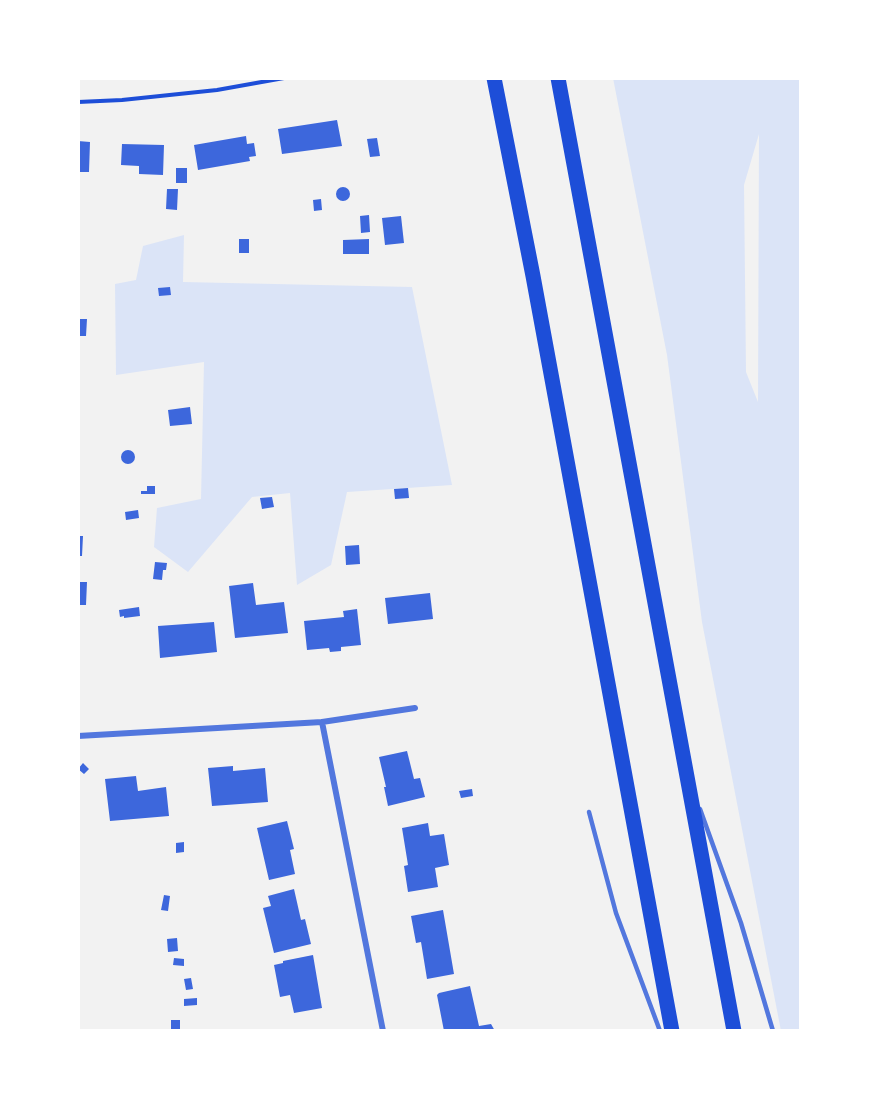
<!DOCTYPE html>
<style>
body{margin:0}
#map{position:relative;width:879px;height:1109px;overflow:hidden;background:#f2f2f2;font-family:Poppins,sans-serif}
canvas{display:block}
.frame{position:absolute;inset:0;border:80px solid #fff;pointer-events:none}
</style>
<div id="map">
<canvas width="879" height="1109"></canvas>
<div class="frame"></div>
</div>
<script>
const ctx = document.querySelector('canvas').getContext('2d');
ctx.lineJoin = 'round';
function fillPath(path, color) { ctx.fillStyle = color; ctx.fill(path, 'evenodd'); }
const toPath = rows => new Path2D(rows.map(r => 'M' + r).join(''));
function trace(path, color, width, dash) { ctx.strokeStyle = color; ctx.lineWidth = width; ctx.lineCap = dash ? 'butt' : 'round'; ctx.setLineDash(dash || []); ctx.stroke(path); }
const green = toPath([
 [613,78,801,78,801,1031,781,1031,702,622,667,355],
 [759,134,758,402,746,372,744,185],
 [184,235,183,282,412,287,452,485,347,492,331,565,297,585,290,493,252,497,188,572,154,547,157,508,201,499,204,362,116,375,115,284,136,280,143,246]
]);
const building = toPath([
 [337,120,342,146,282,154,278,129],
 [246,136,247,144,254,143,256,156,249,157,250,161,198,170,194,145],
 [377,138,380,156,370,157,367,139],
 [78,141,90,142,89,172,78,172],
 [122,144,164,145,163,175,139,174,139,166,121,165],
 [176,168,187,168,187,183,176,183],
 '336 194a7 7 0 1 1 14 0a7 7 0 1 1-14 0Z',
 [167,189,178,189,177,210,166,209],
 [321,199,322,210,314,211,313,200],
 [369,215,370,232,361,233,360,216],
 [401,216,404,243,385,245,382,218],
 [239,239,249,239,249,253,239,253],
 [369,239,369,254,343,254,343,240],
 [170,287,171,295,159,296,158,288],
 [78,319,87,319,86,336,78,336],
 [190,407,192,424,170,426,168,410],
 '121 457a7 7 0 1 1 14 0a7 7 0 1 1-14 0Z',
 [147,486,155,486,155,494,141,494,141,491,147,491],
 [408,488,409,498,395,499,394,489],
 [272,497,274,507,262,509,260,498],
 [138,510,139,518,126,520,125,512],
 [78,536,83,536,82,556,78,556],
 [359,545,360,564,346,565,345,546],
 [155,562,167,563,166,570,163,570,162,580,153,579],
 [78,582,87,582,86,605,78,605],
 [253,583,256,605,284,602,288,633,235,638,229,586],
 [430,593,433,619,388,624,385,598],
 [139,607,140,616,124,618,124,616,120,617,119,610],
 [357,609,361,645,341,647,341,651,330,652,329,648,307,650,304,621,344,617,343,611],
 [214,622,217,652,160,658,158,626],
 [407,751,414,779,420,778,425,797,388,806,384,787,386,787,379,757],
 [83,763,89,769,84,774,78,769],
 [233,766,233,771,265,768,268,802,212,806,208,768],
 [136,776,138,791,166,787,169,816,110,821,105,779],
 [472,789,473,796,461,798,459,791],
 [287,821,294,849,290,850,295,874,269,880,257,828],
 [428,823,430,836,444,834,449,865,435,868,438,887,408,892,404,866,408,865,402,828],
 [184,842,184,852,176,853,176,843],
 [294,889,301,920,305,919,311,944,274,953,263,908,271,906,268,896],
 [164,895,170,896,168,911,161,910],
 [443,910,454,974,427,979,421,942,416,943,411,916],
 [177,938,178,951,168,952,167,939],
 [313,955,322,1008,294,1013,290,995,280,997,274,965,283,963,283,961],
 [174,958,184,959,184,966,173,965],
 [191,978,193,989,186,990,184,979],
 [470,986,479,1026,491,1024,495,1031,444,1031,437,995,439,993],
 [197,998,197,1005,184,1006,184,999],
 [171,1020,180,1020,180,1030,171,1030]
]);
const path = toPath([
 [78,102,122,100,217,90,284,78]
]);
const service = toPath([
 [700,809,741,923,773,1031],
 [589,812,616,913,660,1031]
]);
const minor = toPath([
 [322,722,383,1031],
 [78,736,322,722,415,708]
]);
const motorway = toPath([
 [494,78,533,276,672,1031],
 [558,78,734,1031]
]);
fillPath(green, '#dbe4f7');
fillPath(building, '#3d67dc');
trace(path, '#1d4ed8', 4);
trace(service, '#5277de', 4.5);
trace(minor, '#5277de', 6);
trace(motorway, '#1d4ed8', 15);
</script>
